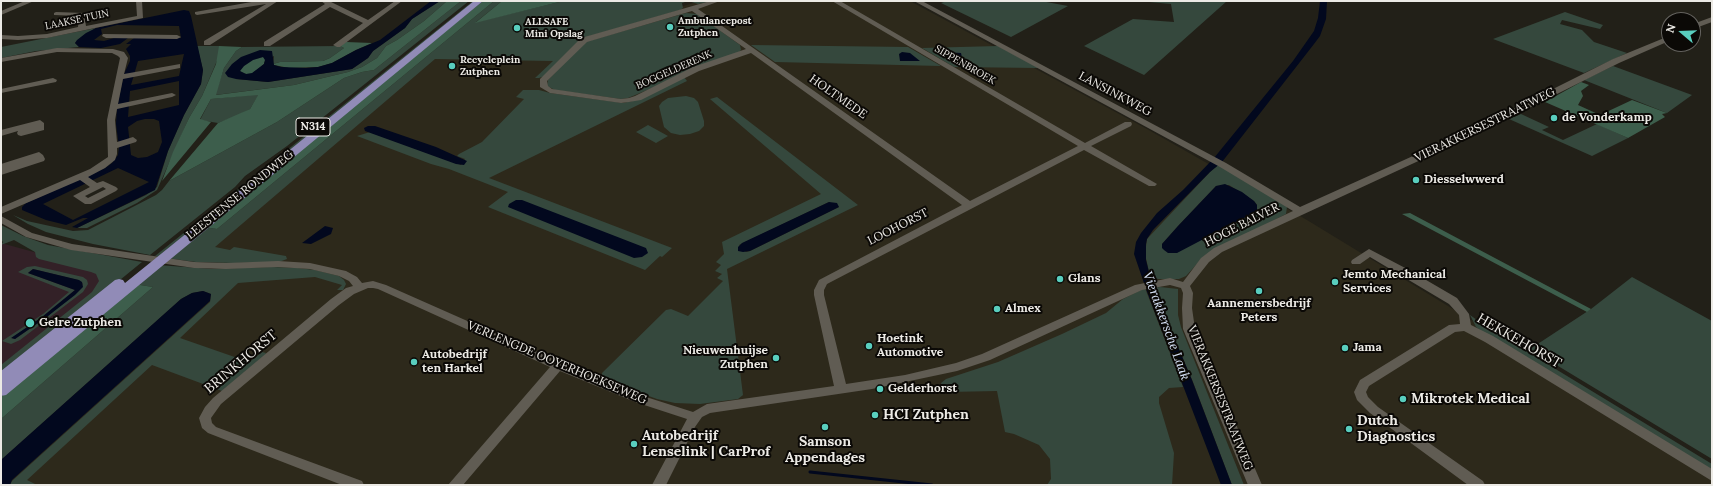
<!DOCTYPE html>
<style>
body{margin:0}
#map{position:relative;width:1713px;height:486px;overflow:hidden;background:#222018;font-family:Lora,serif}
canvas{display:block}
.frame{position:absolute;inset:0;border:2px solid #eceae5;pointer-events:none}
.north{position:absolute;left:1661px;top:12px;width:40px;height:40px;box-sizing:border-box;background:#0b0906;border:1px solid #65635f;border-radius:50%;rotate:289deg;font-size:11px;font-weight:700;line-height:16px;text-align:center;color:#eceae5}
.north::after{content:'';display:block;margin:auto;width:14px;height:18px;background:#59cebe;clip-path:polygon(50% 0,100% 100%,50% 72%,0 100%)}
</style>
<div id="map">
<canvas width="1713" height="486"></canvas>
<div class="frame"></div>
<div class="north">N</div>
</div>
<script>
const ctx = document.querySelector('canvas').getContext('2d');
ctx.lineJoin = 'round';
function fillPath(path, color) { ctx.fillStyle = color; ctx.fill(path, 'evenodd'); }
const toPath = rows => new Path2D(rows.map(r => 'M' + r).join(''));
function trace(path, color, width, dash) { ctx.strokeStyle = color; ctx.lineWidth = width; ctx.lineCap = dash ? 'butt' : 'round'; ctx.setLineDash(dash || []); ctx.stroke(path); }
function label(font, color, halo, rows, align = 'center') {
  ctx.font = font + ' Lora,serif'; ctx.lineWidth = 4; ctx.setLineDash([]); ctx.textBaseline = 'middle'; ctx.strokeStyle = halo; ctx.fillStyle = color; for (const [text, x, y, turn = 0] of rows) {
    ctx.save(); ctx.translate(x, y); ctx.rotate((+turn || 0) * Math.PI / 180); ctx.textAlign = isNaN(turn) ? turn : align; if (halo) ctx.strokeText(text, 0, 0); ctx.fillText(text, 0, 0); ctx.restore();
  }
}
const built = toPath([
 [700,1,910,1,1147,129,1307,220,1712,467,1712,485,1,485,228,276,207,248,435,54,663,12]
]);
const medical = toPath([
 [1,243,118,275,1,371]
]);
const green = toPath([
 [440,1,447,1,424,21,397,40,386,46,377,58,362,67,348,72,294,85,215,95,224,68,236,51,242,47,340,46,344,48,330,58,323,61,280,62,273,64,274,56,236,79,268,82,352,69,368,58,373,51,405,28,412,19],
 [461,1,469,1,287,146,245,176,235,187,150,255,93,244,46,232,28,224,13,215,27,221,73,231,88,230,156,195,162,190,169,181,277,122,344,78,362,72,374,70],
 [473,1,478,1,161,257,155,256],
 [494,1,502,1,476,22,563,1,713,1,698,4,688,1,682,3,683,8,680,10,590,36,545,76,539,78,535,78,553,61,435,59,215,247,230,250,234,247,286,256,287,259,279,262,234,263,196,262,166,258,203,227,217,229],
 [947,1,1041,1,1068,6,1011,37,941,3],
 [1138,1,1227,1,1144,75,1084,46,1133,19,1174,22,1171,4],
 [1565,12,1603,25,1600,29,1562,20,1560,24,1582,30,1594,42,1627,53,1584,73,1493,39],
 [686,13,697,14,740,45,741,50,739,52,628,98,621,99,555,90,547,86,548,80,585,42],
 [96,28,75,43,79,47,36,51,1,58,1,47],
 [751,45,908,47,941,66,775,62],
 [197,46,219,46,219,56,202,96,189,118,157,190,137,203,87,228,77,228,146,195,157,187,168,151,184,115,201,84,203,70],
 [998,46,1039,68,954,67,922,48],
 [1613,66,1692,95,1667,113,1584,80],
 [684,77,687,81,489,178,672,248,662,257,660,256,645,270,488,207,508,192,449,169,431,164,357,136,370,132,461,165,465,159,457,156,459,154,482,142,524,99,516,97,523,90,539,90,550,93,623,103,637,100],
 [259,94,250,109,237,116,218,123,200,120,211,99],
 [686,96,694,98,698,102,704,121,704,126,699,131,690,134,680,135,671,133,664,127,659,106,662,102,668,98],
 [717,97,858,205,727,269,743,395,738,399,700,404,675,403,657,399,605,380,602,376,602,373,666,310,671,309,688,316,723,281,717,278,722,274,715,271,721,265,716,262,724,254,722,242,821,194,710,99],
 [829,202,839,207,750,251,746,252,739,245],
 [1521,114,1549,127,1542,130,1563,140,1597,124,1628,138,1592,156,1509,119],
 [648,125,668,136,656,143,636,132],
 [1222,162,1285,204,1287,207,1286,214,1204,256,1186,276,1179,279,1158,279,1150,276,1145,254,1147,239,1210,172],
 [1229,185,1254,201,1257,205,1257,211,1231,226,1208,236,1162,244,1178,226,1216,186],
 [1,225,23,236,48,245,142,262,1,377,1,365,92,292,99,281,96,274,91,272,39,259,36,257,35,252,14,240,1,245,3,242,1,240],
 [158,265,212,269,272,267,298,268,315,270,339,276,344,280,346,284,343,290,337,290,342,285,315,277,238,283,180,338,249,362,262,352,266,353,265,355,222,391,152,365,27,480,37,485,10,485,12,481,210,302,211,294,203,291,192,293,181,299,1,460,1,419,153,287,134,284],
 [35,266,83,277,87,280,88,284,83,292,75,298,20,340,11,344,2,341,43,314,69,292,18,272,27,267],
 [33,269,78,280,83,284,48,316,15,339,12,338,42,317,75,290,28,273],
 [1632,277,1712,321,1712,459,1530,349,1591,309],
 [1160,287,1178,289,1178,315,1181,327,1244,485,1232,485,1193,382,1153,288],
 [1145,288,1183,387,1169,388,1159,397,1159,403,1174,453,1172,485,1047,485,1051,479,1050,459,1039,445,1014,434,1005,432,997,391,948,392,942,388,941,383,946,379,998,362,1062,334,1106,313,1123,299],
 [1470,315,1488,328,1712,464,1712,473,1483,332,1476,327]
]);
const forest = toPath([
 [447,1,461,1,374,70,362,72,344,78,277,122,169,181,218,123,250,109,258,95,211,99,200,119,211,122,162,181,173,152,189,118,202,96,216,64,219,46,242,47,236,51,224,68,216,95,294,85,348,72,362,67,377,58,386,46,397,40,424,21],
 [483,1,494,1,217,229,203,227],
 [502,1,563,1,475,23],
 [346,42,372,43,356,50,332,63,318,67,289,68,274,65,273,64,280,62,323,61,330,58,344,48,340,46],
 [263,57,265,59,264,64,252,74,246,74,240,71,244,66,253,60],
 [1581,82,1589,85,1581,91,1583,96,1578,105,1600,115,1632,100,1667,113,1662,114,1665,117,1628,138,1545,102],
 [1410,213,1591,309,1587,312,1402,214],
 [134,284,153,287,1,419,1,397,26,374]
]);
const water = toPath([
 [431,1,440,1,412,19,405,28,373,51,368,58,352,69,268,82,236,79,228,77,225,73,232,64,241,57,260,50,272,51,274,65,281,67,306,68,318,67,332,63,356,50,380,40],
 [263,57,265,60,264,64,252,73,246,74,240,71,244,66,253,60],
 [1320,1,1327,1,1326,19,1320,36,1314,44,1222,162,1210,172,1153,230,1147,239,1146,244,1146,260,1153,288,1192,380,1232,485,1221,485,1146,289,1134,254,1136,242,1141,233,1157,213,1183,190,1214,158,1293,61,1314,31,1318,18],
 [184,10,189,11,191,16,203,70,201,84,184,115,168,151,155,190,77,228,72,227,88,218,83,218,66,225,46,220,22,210,22,207,26,203,105,168,112,163,118,155,119,147,116,124,117,109,119,108,118,104,124,74,130,61,130,56,126,49,131,44,126,44,134,38,181,38,179,26,117,25,101,29,102,34,94,40,104,41,114,38,128,38,120,44,101,48,79,47,75,43,77,40,86,33,96,28],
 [184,54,179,76,131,85,138,61],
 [179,81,179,105,128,117,130,91],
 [145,119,154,119,159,121,162,142,158,152,147,157,138,158,131,155,128,127,137,121],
 [118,168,149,182,73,220,43,204],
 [902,52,910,53,920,61,900,61,899,54],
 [944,52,961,53,963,62,955,61,942,53],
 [368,126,375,126,436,147,467,161,464,165,456,164,365,131,364,128],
 [1225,184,1242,192,1254,201,1257,205,1257,211,1177,253,1168,253,1164,250,1162,248,1162,244,1178,226,1216,186],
 [516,200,522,200,646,248,648,253,642,257,634,258,508,207,509,204],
 [829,202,837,203,839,207,750,251,743,252,738,251,738,247,742,243],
 [325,226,333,228,331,234,311,244,302,243],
 [33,269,79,280,82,282,83,287,75,295,48,316,15,339,11,338,42,317,75,290,28,273],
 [203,291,211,294,210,301,12,480,10,485,1,485,1,460,181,299,192,293]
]);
const stream = toPath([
 [810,472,932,485]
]);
const minor = toPath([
 [25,1,34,1,1,15,1,11,25,1],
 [136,1,142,1,143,18,47,38,18,40,1,39,1,35,18,36,47,34,78,27,79,16,54,15,54,13,56,12,84,13,86,26,137,16,136,1],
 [257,1,278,1,210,45,204,45,204,41,266,4,197,15,195,14,195,12,257,1],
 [321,1,329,1,368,20,395,1,402,1,340,47,337,47,333,45,363,23,330,7,270,46,264,46,264,42,325,4,321,1],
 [710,1,720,1,698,9,970,201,1078,146,832,1,840,1,1085,143,1125,122,1131,122,1132,124,1131,126,1091,146,1157,184,1155,186,1149,186,1084,150,827,284,824,290,824,295,846,384,905,375,956,363,982,354,1135,285,1170,278,1183,282,1201,258,1214,248,1293,211,1220,167,914,1,922,1,1226,163,1300,207,1475,128,1613,59,1669,36,1669,41,1619,63,1481,132,1222,252,1209,262,1190,286,1193,293,1192,308,1195,329,1262,485,1248,485,1183,329,1182,308,1183,293,1181,288,1170,285,1142,290,990,360,957,371,872,389,710,413,702,417,695,427,666,485,652,485,687,419,635,402,560,371,463,485,448,485,550,367,378,289,373,288,368,288,354,294,339,305,221,404,211,418,212,423,216,427,362,481,364,485,342,485,208,433,202,428,199,418,205,407,213,398,331,299,346,288,353,286,349,281,339,276,310,269,278,267,226,269,194,268,71,250,26,237,1,223,1,216,32,233,72,244,194,262,226,263,278,261,310,263,346,271,357,277,362,283,373,281,386,285,594,377,643,396,693,412,707,404,834,386,814,295,814,290,819,280,962,205,751,53,699,71,641,100,629,102,621,103,550,93,540,87,540,79,581,38,710,1],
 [692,11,746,49,693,67,635,96,629,98,621,99,552,89,548,86,547,81,587,42,692,11],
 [1712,17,1712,22,1693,29,1693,24,1712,17],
 [103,34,177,35,181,37,177,39,106,38,102,36,103,34],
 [57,48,113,49,124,52,128,58,124,74,180,64,180,68,123,79,118,104,172,93,176,95,172,97,117,109,115,120,117,142,133,137,137,140,136,142,117,148,117,154,115,160,105,168,88,177,97,183,103,181,116,187,118,189,116,191,91,204,85,204,73,196,90,187,80,180,1,214,1,207,90,169,108,157,107,120,120,58,118,56,112,53,57,52,1,62,1,58,57,48],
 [103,187,106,189,88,198,85,196,103,187],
 [53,78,57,80,56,82,1,93,1,89,53,78],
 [40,120,44,123,44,130,21,136,18,135,17,133,18,131,1,136,1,130,40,120],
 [39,152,43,155,45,159,44,161,1,175,1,164,39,152],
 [1369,249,1409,270,1457,298,1469,314,1471,325,1493,336,1712,469,1712,481,1485,342,1464,331,1455,332,1369,386,1366,392,1368,397,1378,407,1483,481,1485,485,1468,485,1370,413,1357,400,1354,392,1360,380,1449,325,1460,324,1459,315,1449,304,1370,257,1360,264,1352,264,1351,262,1352,260,1369,249]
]);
const major = toPath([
 [474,1,483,1,6,395,1,396,1,371,115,280,119,279,123,280,125,283,474,1]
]);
const markers = [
 [670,27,4,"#59cebe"],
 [517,28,4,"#59cebe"],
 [452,66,4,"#59cebe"],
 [1554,118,4,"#59cebe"],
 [1416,180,4,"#59cebe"],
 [1060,279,4,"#59cebe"],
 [1335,282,4,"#59cebe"],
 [1259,291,4,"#59cebe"],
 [997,309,4,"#59cebe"],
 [30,323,5,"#59cebe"],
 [869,346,4,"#59cebe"],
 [1345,348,4,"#59cebe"],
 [776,358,4,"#59cebe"],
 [414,362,4,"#59cebe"],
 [880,389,4,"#59cebe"],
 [1403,399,4,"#59cebe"],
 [875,415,4,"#59cebe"],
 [825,427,4,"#59cebe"],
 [1349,429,4,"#59cebe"],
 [634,444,4,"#59cebe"]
];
const farStreetnames = [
 ["LAAKSE TUIN",77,20,-12],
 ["SIPPENBROEK",965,65,30],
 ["BOGGELDERENK",674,70,-24]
];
const farPoinames = [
 ["Ambulancepost",678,21],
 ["Zutphen",678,33],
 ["ALLSAFE",525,22],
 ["Mini Opslag",525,34],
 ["Recycleplein",460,60],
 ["Zutphen",460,72]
];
const shields = [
 [313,127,34]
];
const shieldNames = [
 ["N314",313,127]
];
const streetNames = [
 ["LANSINKWEG",1115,94,28],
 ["HOLTMEDE",838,97,35],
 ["VIERAKKERSESTRAATWEG",1485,125,-26],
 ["LEESTENSE RONDWEG",240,195,-39],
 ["HOGE BALVER",1242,225,-27],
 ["LOOHORST",898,227,-27],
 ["VERLENGDE OOYERHOEKSEWEG",557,363,23],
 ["VIERAKKERSESTRAATWEG",1220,398,68]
];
const poiNames = [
 ["de Vonderkamp",1562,118],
 ["Diesselwwerd",1424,180],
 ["Jemto Mechanical",1343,275],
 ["Services",1343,289],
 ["Glans",1068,279],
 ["Aannemersbedrijf",1259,304,"center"],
 ["Peters",1259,318,"center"],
 ["Almex",1005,309],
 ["Gelre Zutphen",39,323],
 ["Hoetink",877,339],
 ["Automotive",877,353],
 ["Jama",1353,348],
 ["Nieuwenhuijse",768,351,"right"],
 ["Zutphen",768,365,"right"],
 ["Autobedrijf",422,355],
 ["ten Harkel",422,369],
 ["Gelderhorst",888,389]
];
const waterNames = [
 ["Vierakkersche Laak",1166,326,70]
];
const nearStreetnames = [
 ["HEKKEHORST",1519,341,30],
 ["BRINKHORST",241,362,-40]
];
const nearPoinames = [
 ["Mikrotek Medical",1411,399],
 ["HCI Zutphen",883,415],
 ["Dutch",1357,421],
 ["Diagnostics",1357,437],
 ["Autobedrijf",642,436],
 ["Lenselink | CarProf",642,452],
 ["Samson",825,442,"center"],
 ["Appendages",825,458,"center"]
];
fillPath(built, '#2d291b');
fillPath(medical, '#332127');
fillPath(green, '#35483d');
fillPath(forest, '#3d5e4c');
fillPath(water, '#02081e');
trace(stream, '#02081e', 3);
fillPath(minor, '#605c53');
fillPath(major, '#918bb7');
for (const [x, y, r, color] of markers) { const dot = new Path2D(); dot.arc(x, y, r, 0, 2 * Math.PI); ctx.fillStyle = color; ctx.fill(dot); trace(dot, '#0b0906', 1.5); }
label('10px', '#eceae5', '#0b0906', farStreetnames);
label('bold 10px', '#eceae5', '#0b0906', farPoinames, 'left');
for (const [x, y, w] of shields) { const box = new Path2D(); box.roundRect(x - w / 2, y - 9, w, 18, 3); ctx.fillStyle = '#0b0906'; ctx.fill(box); trace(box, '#eceae5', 1); }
label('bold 11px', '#eceae5', null, shieldNames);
label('12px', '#eceae5', '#0b0906', streetNames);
label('bold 12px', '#eceae5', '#0b0906', poiNames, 'left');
label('italic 13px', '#d7e2f7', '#0b0906', waterNames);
label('14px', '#eceae5', '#0b0906', nearStreetnames);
label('bold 14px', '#eceae5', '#0b0906', nearPoinames, 'left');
</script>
